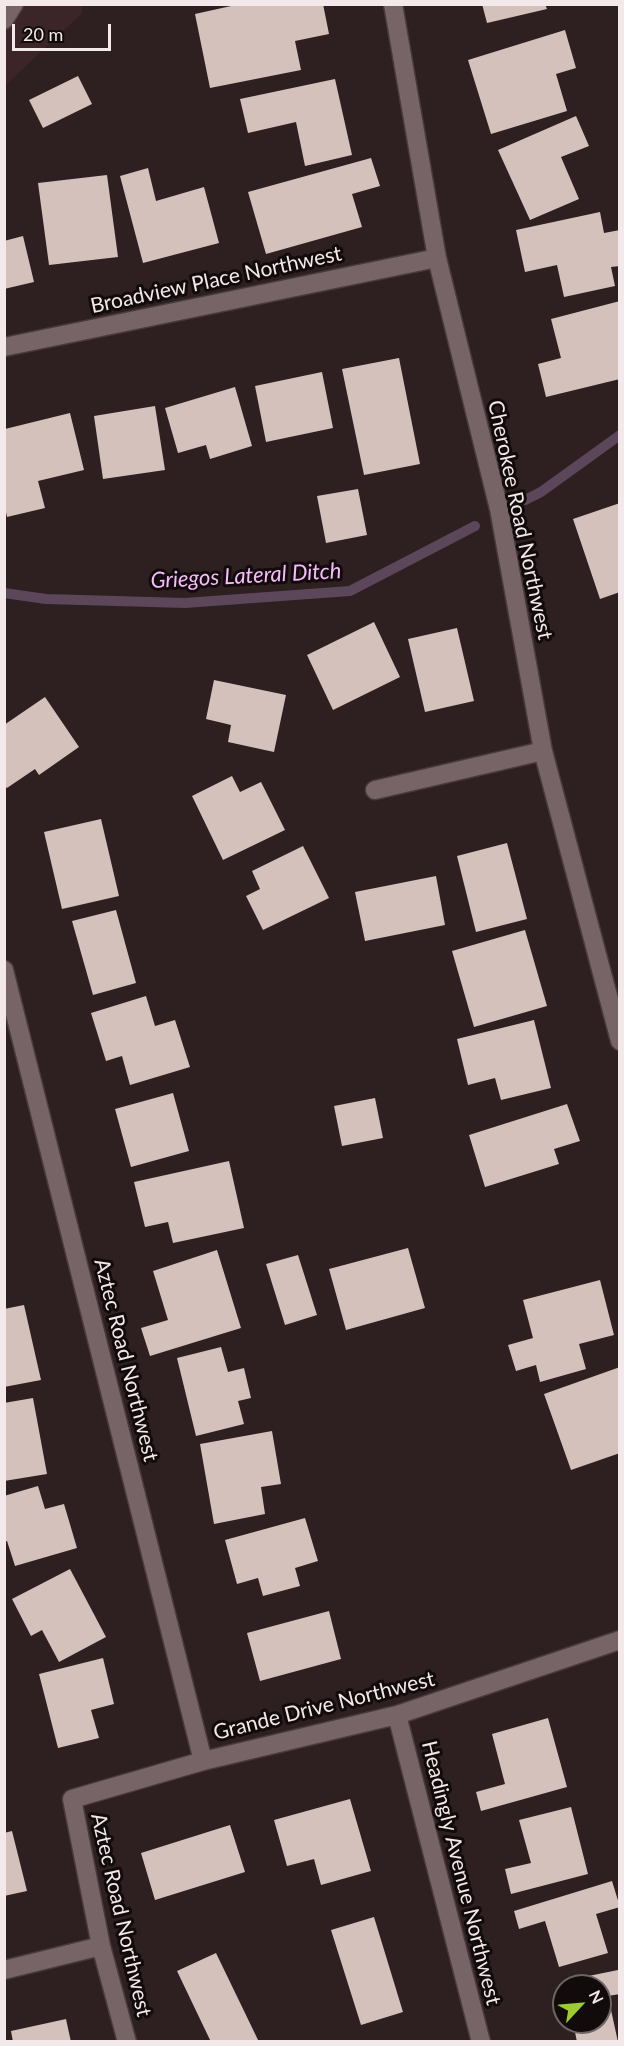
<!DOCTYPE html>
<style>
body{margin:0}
#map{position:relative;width:624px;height:2046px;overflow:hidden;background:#2e1f21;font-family:Lato,sans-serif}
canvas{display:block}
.frame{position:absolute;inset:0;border:6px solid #f4e9ea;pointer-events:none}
.north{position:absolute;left:552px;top:1974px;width:60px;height:60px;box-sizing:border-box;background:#120b0c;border:2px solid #6c6465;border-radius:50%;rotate:64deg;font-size:16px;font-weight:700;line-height:24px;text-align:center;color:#f4e9ea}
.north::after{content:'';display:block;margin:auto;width:21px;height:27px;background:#9ccb32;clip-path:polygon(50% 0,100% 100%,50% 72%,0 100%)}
.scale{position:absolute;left:12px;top:24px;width:99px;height:27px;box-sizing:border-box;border:3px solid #f4e9ea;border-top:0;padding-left:8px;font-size:18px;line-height:21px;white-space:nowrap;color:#f4e9ea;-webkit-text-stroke:4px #120b0c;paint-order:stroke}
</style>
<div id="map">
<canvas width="624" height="2046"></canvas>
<div class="frame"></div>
<div class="north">N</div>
<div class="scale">20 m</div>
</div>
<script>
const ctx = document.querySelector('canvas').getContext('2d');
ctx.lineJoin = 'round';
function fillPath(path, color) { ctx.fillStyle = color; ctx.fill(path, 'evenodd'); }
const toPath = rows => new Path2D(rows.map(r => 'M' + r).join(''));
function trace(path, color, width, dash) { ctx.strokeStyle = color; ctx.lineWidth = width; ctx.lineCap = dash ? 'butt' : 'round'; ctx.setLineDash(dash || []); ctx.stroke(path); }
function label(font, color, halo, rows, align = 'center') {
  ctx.font = font + ' Lato,sans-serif'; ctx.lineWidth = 6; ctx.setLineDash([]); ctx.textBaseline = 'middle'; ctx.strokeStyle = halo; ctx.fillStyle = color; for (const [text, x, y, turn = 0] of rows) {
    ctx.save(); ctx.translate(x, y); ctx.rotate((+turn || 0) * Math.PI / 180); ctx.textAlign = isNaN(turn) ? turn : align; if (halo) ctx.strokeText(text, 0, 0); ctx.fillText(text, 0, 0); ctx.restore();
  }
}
const built = toPath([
 [5,5,83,5,82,13,5,86]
]);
const stream = toPath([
 [525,500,541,492,620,435],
 [4,593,46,599,185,603,350,591,475,526]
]);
const building = toPath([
 [240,4,323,4,329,34,295,41,301,70,210,88,195,14],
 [482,4,545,4,547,9,487,23],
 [565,30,576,68,556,74,567,111,491,134,468,60],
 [78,76,92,104,43,128,29,100],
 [335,79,352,155,305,166,296,122,248,133,240,99],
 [576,116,589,146,561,157,579,199,530,220,498,150],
 [371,158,380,186,352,194,362,227,266,254,248,192],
 [148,168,156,201,204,187,219,243,143,263,120,176],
 [107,175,118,257,49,265,38,183],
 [600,212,604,233,620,230,620,266,611,267,615,286,564,297,557,265,525,272,516,230],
 [23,236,34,282,4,289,4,241],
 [620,301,620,379,546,397,538,364,561,358,551,319],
 [399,358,420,464,364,475,342,369],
 [322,372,333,428,266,442,255,386],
 [235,387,252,446,210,459,206,445,178,453,165,408],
 [155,406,165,470,103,479,94,416],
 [70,413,84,470,38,481,45,508,7,517,5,507,5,429],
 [358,489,367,535,326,543,317,496],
 [620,503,620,592,600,599,573,519],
 [374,622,400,677,333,710,307,655],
 [457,628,474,701,425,712,408,639],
 [214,680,286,695,274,752,228,742,231,725,206,719],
 [45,697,79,747,39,775,35,769,7,788,4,785,4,725],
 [232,776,240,792,261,782,285,830,223,860,192,796],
 [101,819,119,896,62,909,44,832],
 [507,843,527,919,476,932,457,856],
 [303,846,329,898,263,930,246,896,260,889,252,871],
 [436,876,445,925,365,941,355,892],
 [116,910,136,983,93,995,72,921],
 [525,930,547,1006,474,1027,452,951],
 [146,996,155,1026,175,1020,190,1067,130,1085,122,1056,106,1061,91,1013],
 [534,1020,551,1088,501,1100,495,1078,468,1085,457,1039],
 [173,1093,189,1151,131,1167,115,1109],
 [375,1098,383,1138,342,1146,334,1106],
 [567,1104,580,1141,554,1149,559,1164,485,1187,469,1135],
 [229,1161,244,1228,173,1243,168,1222,145,1227,134,1182],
 [408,1248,425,1308,346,1330,329,1269],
 [217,1250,241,1328,150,1356,141,1328,168,1320,153,1271],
 [298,1255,317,1315,285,1325,266,1264],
 [600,1280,614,1335,579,1344,586,1369,540,1382,536,1365,516,1371,508,1345,533,1338,523,1300],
 [24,1305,41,1380,4,1387,4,1309],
 [221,1347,228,1372,244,1368,251,1398,238,1401,244,1424,196,1436,177,1358],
 [620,1367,620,1453,571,1470,544,1394],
 [33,1398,47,1474,4,1481,4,1403],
 [272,1431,281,1484,261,1487,265,1514,214,1524,200,1444],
 [38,1486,45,1509,64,1504,77,1548,15,1566,7,1541,4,1542,4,1496],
 [305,1518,318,1561,295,1568,300,1586,263,1596,258,1578,237,1584,225,1540],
 [70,1569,106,1637,59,1662,42,1630,31,1636,12,1599],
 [329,1611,341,1659,260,1681,247,1633],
 [103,1658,114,1704,91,1710,99,1738,58,1748,39,1674],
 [548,1718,567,1787,481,1811,476,1792,505,1784,492,1734],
 [350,1799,371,1871,321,1885,314,1859,287,1866,274,1820],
 [571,1807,588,1874,511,1894,505,1869,531,1863,519,1820],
 [230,1825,245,1872,155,1900,141,1853],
 [12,1831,27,1891,4,1896,4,1833],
 [612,1881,620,1907,596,1914,608,1953,559,1967,545,1921,519,1929,514,1911],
 [374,1917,403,2012,361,2025,331,1930],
 [216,1953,259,2042,211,2042,177,1971],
 [618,1970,620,1994,608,1996,618,2042,577,2042,573,2022,600,2022,600,1986,565,1986,564,1981],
 [66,2019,71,2042,13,2042,11,2031]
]);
const lane = toPath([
 [4,20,14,4]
]);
const street = toPath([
 [393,4,437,258,499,509,543,751,620,1041],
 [4,347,437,258],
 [375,790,543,751],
 [4,970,203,1761],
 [397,1715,481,2042],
 [4,1970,101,1946],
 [127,2042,101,1946,72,1799,203,1761,397,1715,620,1640]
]);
const streetNames = [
 ["Broadview Place Northwest",216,280,-12],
 ["Cherokee Road Northwest",520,520,78],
 ["Aztec Road Northwest",126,1360,76],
 ["Grande Drive Northwest",324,1706,-14],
 ["Headingly Avenue Northwest",461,1873,76],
 ["Aztec Road Northwest",121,1915,77]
];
const waterNames = [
 ["Griegos Lateral Ditch",246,576,-3]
];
fillPath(built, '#3b2528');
trace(stream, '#5b465a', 10);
fillPath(building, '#d5c1bc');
trace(lane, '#473a3c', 21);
trace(street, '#473a3c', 21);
trace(lane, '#766466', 18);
trace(street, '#766466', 18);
label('21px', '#f4e9ea', '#120b0c', streetNames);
label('italic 22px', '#f8bbfc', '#120b0c', waterNames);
</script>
